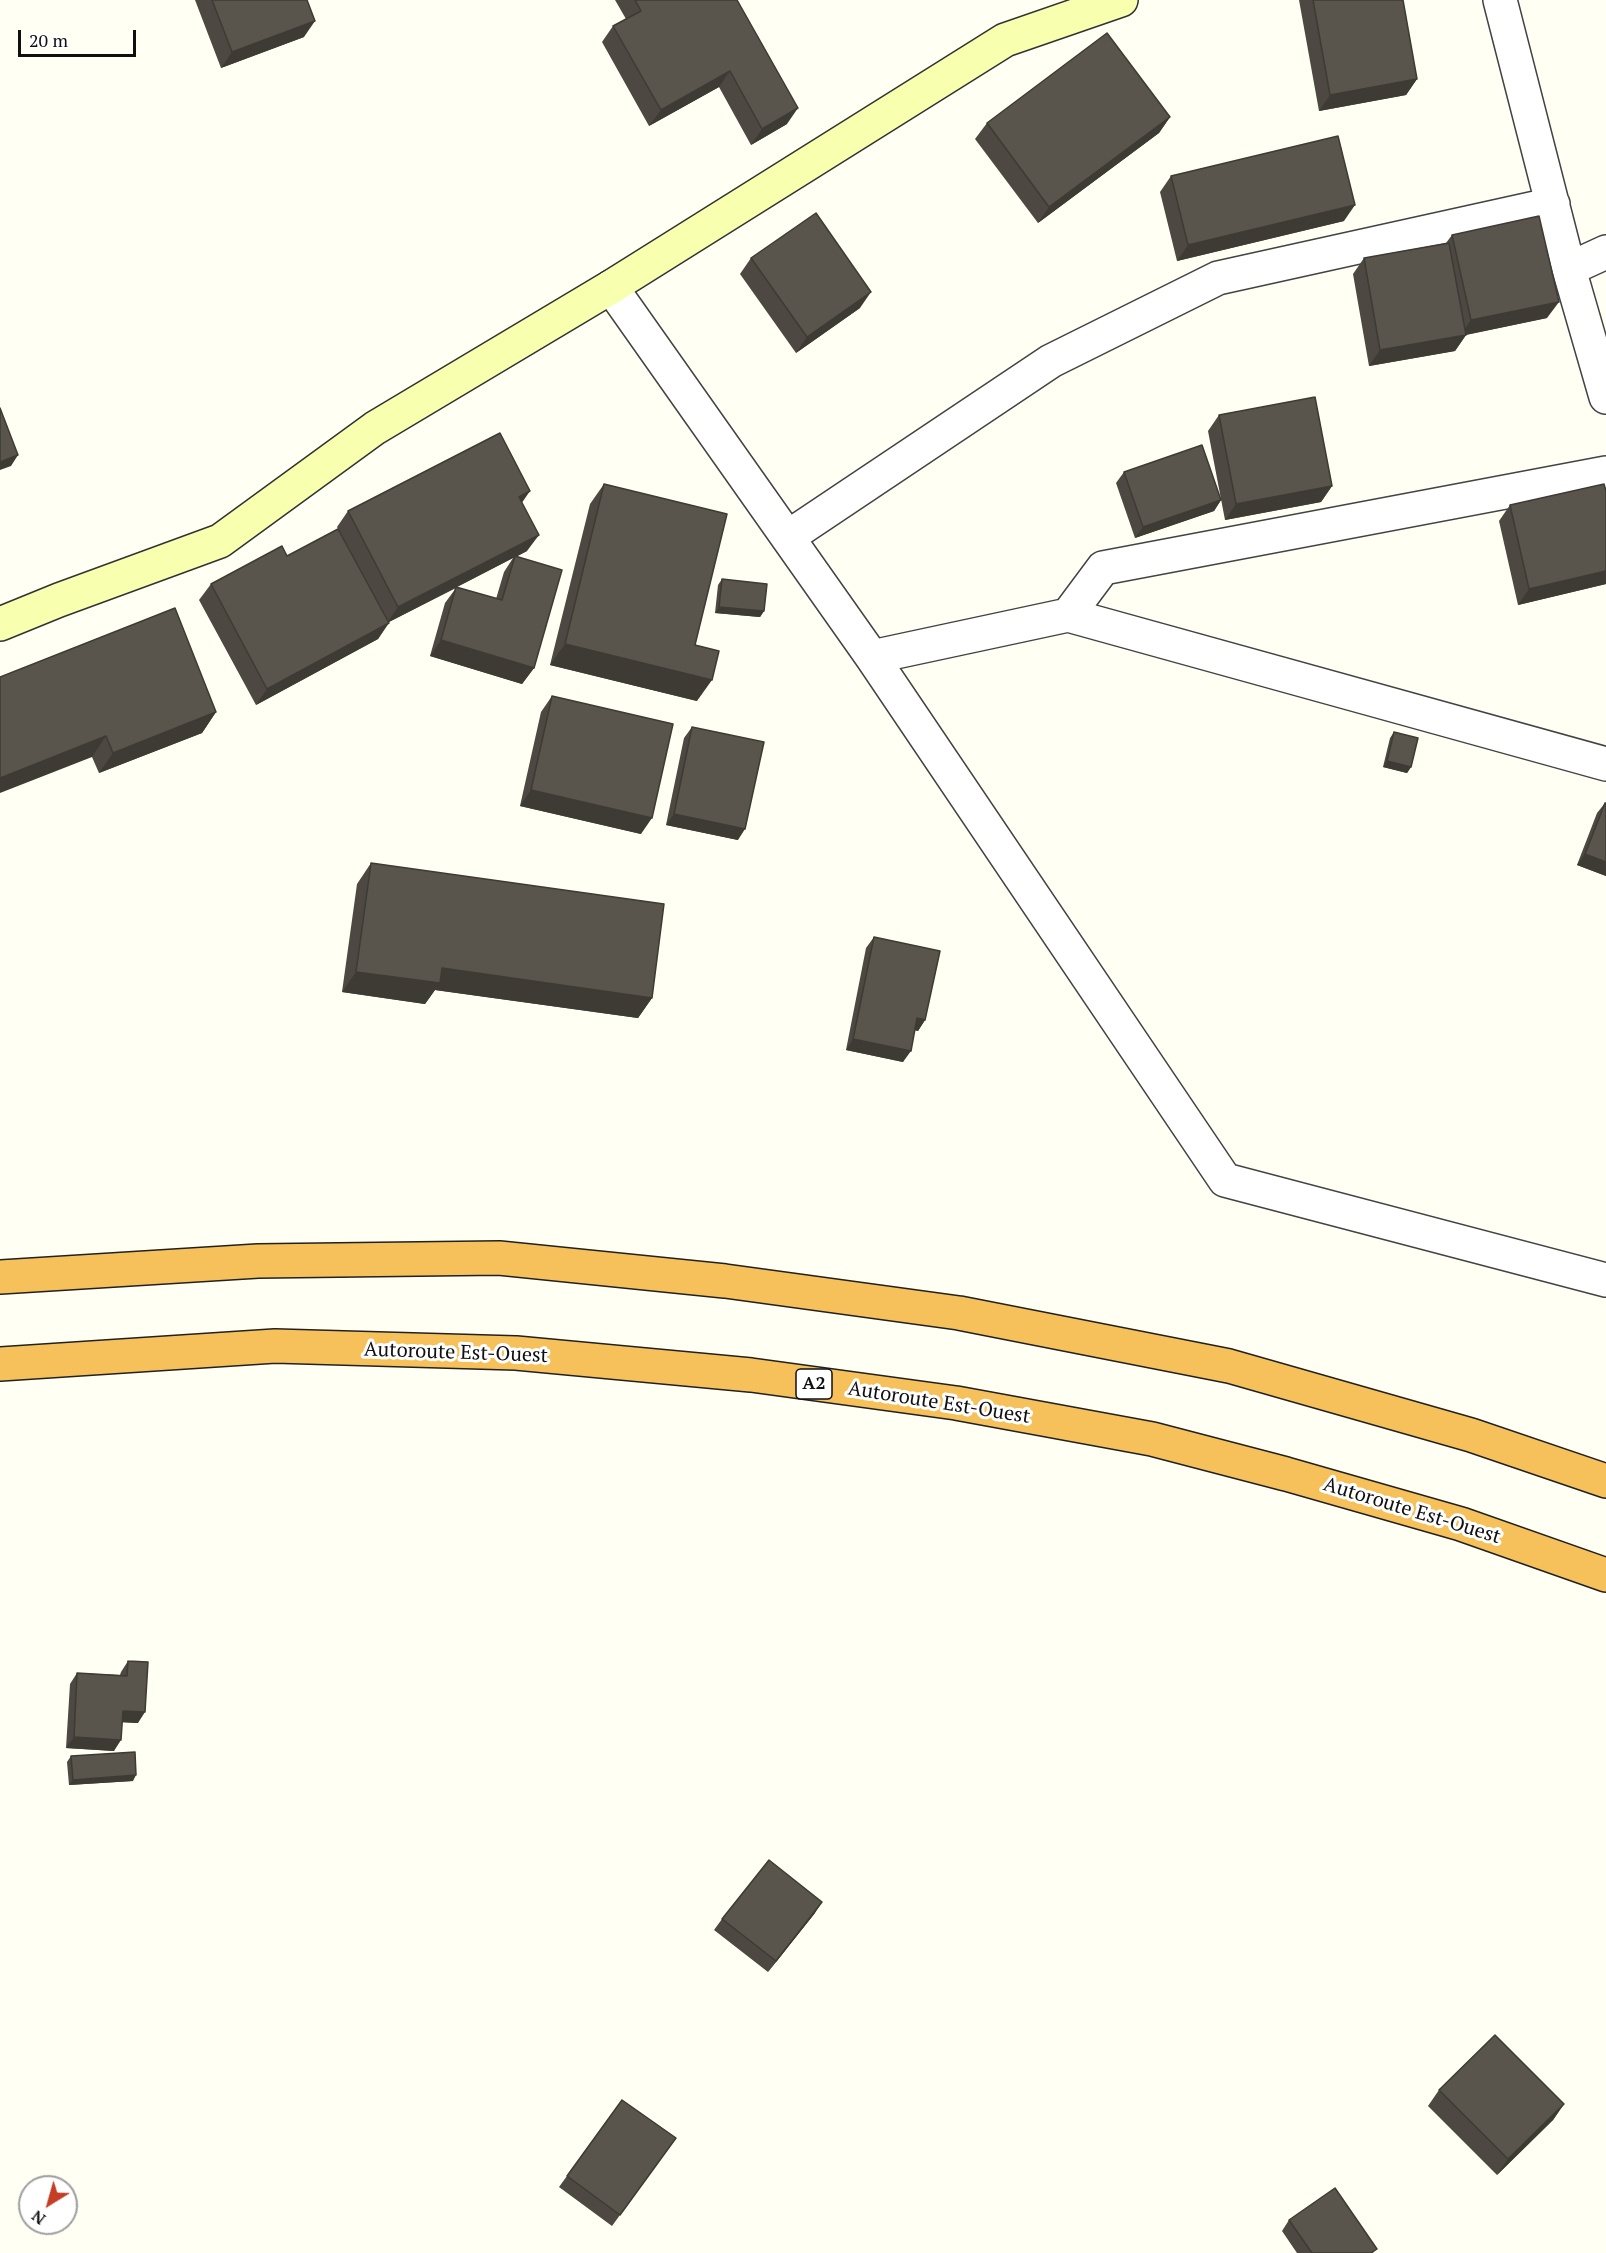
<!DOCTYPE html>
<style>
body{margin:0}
#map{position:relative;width:1606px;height:2253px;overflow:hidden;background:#fffff4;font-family:"PT Serif",serif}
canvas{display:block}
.north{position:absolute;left:18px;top:2175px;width:60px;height:60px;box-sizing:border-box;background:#fff;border:2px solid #9f9f9f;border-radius:50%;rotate:217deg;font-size:16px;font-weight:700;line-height:24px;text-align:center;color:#101010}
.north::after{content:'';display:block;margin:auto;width:21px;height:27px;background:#c43d25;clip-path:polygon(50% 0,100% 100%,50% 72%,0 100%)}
.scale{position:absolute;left:18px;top:30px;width:118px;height:27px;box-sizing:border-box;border:3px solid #101010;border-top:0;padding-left:8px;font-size:18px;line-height:21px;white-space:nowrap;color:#101010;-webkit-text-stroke:4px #fff;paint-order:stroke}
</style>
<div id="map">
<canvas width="1606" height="2253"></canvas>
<div class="north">N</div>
<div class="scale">20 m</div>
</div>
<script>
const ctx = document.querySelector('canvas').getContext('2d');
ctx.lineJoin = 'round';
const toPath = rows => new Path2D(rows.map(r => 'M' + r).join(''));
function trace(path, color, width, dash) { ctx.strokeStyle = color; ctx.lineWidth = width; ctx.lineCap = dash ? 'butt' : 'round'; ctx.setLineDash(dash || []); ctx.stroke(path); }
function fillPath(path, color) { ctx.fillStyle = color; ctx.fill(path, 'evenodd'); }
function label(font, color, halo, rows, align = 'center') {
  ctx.font = font + ' "PT Serif",serif'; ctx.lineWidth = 6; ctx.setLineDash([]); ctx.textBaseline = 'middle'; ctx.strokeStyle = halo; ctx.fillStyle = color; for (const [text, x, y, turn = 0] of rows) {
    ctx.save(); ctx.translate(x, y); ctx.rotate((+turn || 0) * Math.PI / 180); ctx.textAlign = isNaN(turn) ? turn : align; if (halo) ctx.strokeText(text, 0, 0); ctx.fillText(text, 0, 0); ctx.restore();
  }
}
const minor = toPath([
 [1500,0,1569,269,1606,397],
 [1569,269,1606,252],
 [611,287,872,657,1225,1180,1606,1280],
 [788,537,1051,361,1218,278,1553,204],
 [1068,615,1103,568,1606,473],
 [872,657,1068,615,1606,764]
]);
const secondary = toPath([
 [0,624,59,600,220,541,375,428,611,287,1005,40,1121,0]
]);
const motorway = toPath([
 [0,1277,258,1261,499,1258,725,1281,959,1313,1229,1366,1471,1435,1606,1481],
 [0,1364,275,1346,516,1353,751,1375,956,1403,1152,1439,1286,1474,1461,1524,1606,1575]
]);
const wall = toPath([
 [195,0,307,0,304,37,221,68],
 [615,0,737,0,787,124,751,145,719,87,649,126,602,42,613,26,626,19],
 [1299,0,1403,0,1417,79,1406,95,1319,111],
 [1170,117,1159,133,1038,223,975,139,987,123],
 [1171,176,1344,221,1177,261,1160,192],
 [1452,235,1547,318,1466,335,1455,351,1369,366,1353,274,1364,258,1446,243],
 [751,258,860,308,796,353,740,274],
 [1219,415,1332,486,1321,502,1225,520,1208,431],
 [1124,472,1221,500,1214,511,1135,538,1116,483],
 [604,484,695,645,697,701,550,665,590,504],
 [1606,491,1606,584,1518,605,1499,521,1510,505],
 [522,503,527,551,517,556,534,668,522,684,430,656,445,603,456,588,389,622,378,639,256,705,199,600,211,584,287,556,338,529,337,527,348,511],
 [513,558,504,572,496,599,457,587],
 [722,579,764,611,760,617,715,613,718,585],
 [0,677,216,712,202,733,99,773,92,757],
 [552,696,641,834,520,806,541,712],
 [692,727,738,840,666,825,684,738],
 [1394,732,1411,767,1407,773,1383,767,1390,738],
 [1605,803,1606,803,1606,876,1577,865,1597,813],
 [371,863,652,998,638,1018,435,990,425,1004,342,992,357,884],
 [874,937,925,1020,918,1031,915,1030,903,1062,846,1050,866,948],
 [128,1661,138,1723,122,1722,114,1751,66,1748,70,1684,77,1673,120,1675,121,1672],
 [71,1756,133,1781,69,1785,67,1762],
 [815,1913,768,1972,714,1930,722,1919],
 [1439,2090,1564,2104,1553,2120,1497,2175,1428,2106],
 [622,2100,676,2138,612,2226,559,2187],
 [1289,2220,1374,2253,1297,2253,1282,2231]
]);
const shadedWall = toPath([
 [315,21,304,37,221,68,232,52],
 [730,71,719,87,649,126,661,110],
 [1417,79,1406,95,1319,111,1330,95],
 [798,108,787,124,751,145,762,129],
 [1170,117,1159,133,1038,223,1049,207],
 [1355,205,1344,221,1177,261,1188,245],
 [871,292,860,308,796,353,807,337],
 [1559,302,1547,318,1460,336,1471,320],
 [1466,335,1455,351,1369,366,1380,350],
 [18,455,11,466,0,470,0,462],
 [1332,486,1321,502,1225,520,1236,504],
 [530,491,519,507,519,497],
 [1221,500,1214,511,1135,538,1143,527],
 [539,535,527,551,514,558,515,556,513,558,387,623,398,607],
 [1606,571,1606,584,1518,605,1529,589],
 [719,607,764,611,760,617,715,613],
 [389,623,378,639,256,705,267,689],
 [441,640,534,668,522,684,430,656],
 [565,644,712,680,697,701,550,665],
 [216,712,202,733,99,773,113,753],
 [106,736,92,757,0,793,0,778],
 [1387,761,1411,767,1407,773,1383,767],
 [531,790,652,818,641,834,520,806],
 [674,814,745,829,738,840,666,825],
 [1585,854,1606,862,1606,876,1577,865],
 [442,968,652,998,638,1018,435,990,425,1004,342,992,356,972],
 [917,1018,925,1020,918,1031,910,1029],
 [853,1039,911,1051,903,1062,846,1050],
 [123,1711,145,1712,138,1723,115,1722],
 [74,1737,121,1740,114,1751,66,1748],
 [136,1775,133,1781,69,1785,73,1780],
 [822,1902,815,1913,768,1972,776,1961],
 [1564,2104,1553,2120,1497,2175,1508,2159]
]);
const building = toPath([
 [212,0,307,0,315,21,232,52,212,0],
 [635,0,737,0,798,108,762,129,730,71,661,110,613,26,641,11,635,0],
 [1313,0,1403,0,1417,79,1330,95,1313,0],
 [1107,33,1170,117,1049,207,987,123,1107,33],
 [1338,136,1355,205,1188,245,1171,176,1338,136],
 [816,213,871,292,807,337,751,258,816,213],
 [1539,216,1559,302,1471,320,1452,235,1539,216],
 [1449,243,1466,335,1380,350,1364,258,1449,243],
 [1315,397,1332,486,1236,504,1219,415,1315,397],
 [0,408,18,455,0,462,0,408],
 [500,433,530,491,519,497,539,535,398,607,348,511,500,433],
 [1202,445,1221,500,1143,527,1124,472,1202,445],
 [604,484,727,514,695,645,719,651,712,680,565,644,604,484],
 [1604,484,1606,491,1606,571,1529,589,1510,505,1604,484],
 [338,529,389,623,267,689,211,584,282,546,287,556,338,529],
 [515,556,562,570,534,668,441,640,456,587,502,600,515,556],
 [722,579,767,584,764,611,719,607,722,579],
 [175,608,216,712,113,753,106,736,0,778,0,677,175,608],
 [552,696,673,724,652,818,531,790,552,696],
 [692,727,764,742,745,829,674,814,692,727],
 [1394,732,1418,738,1411,767,1387,761,1394,732],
 [1605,803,1606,803,1606,862,1585,854,1605,803],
 [371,863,664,904,652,998,442,968,440,983,356,972,371,863],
 [874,937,940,951,925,1020,917,1018,911,1051,853,1039,874,937],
 [128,1661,148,1662,145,1712,123,1711,121,1740,74,1737,77,1673,127,1676,128,1661],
 [135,1752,136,1775,73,1780,71,1756,135,1752],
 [769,1860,822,1902,776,1961,722,1919,769,1860],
 [1495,2035,1564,2104,1508,2159,1439,2090,1495,2035],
 [622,2100,676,2138,620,2215,567,2176,622,2100],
 [1335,2188,1377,2249,1371,2253,1312,2253,1289,2220,1335,2188]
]);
const shields = [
 [814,1384,36]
];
const shieldNames = [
 ["A2",814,1384]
];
const streetNames = [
 ["Autoroute Est-Ouest",456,1353,2],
 ["Autoroute Est-Ouest",939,1403,9],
 ["Autoroute Est-Ouest",1412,1511,17]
];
trace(minor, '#434343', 36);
trace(secondary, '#323232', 36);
trace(motorway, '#212121', 36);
trace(minor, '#fff', 33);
trace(secondary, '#f8ffaf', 33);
trace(motorway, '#f6c15b', 33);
fillPath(wall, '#4d4841');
fillPath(shadedWall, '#3e3b35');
fillPath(building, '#59544c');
trace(building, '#3e3b35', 1.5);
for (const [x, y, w] of shields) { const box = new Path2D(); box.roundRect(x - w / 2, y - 15, w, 30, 4.5); ctx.fillStyle = '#fff'; ctx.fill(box); trace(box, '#101010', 1.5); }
label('bold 18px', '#101010', null, shieldNames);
label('20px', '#101010', '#fff', streetNames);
</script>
